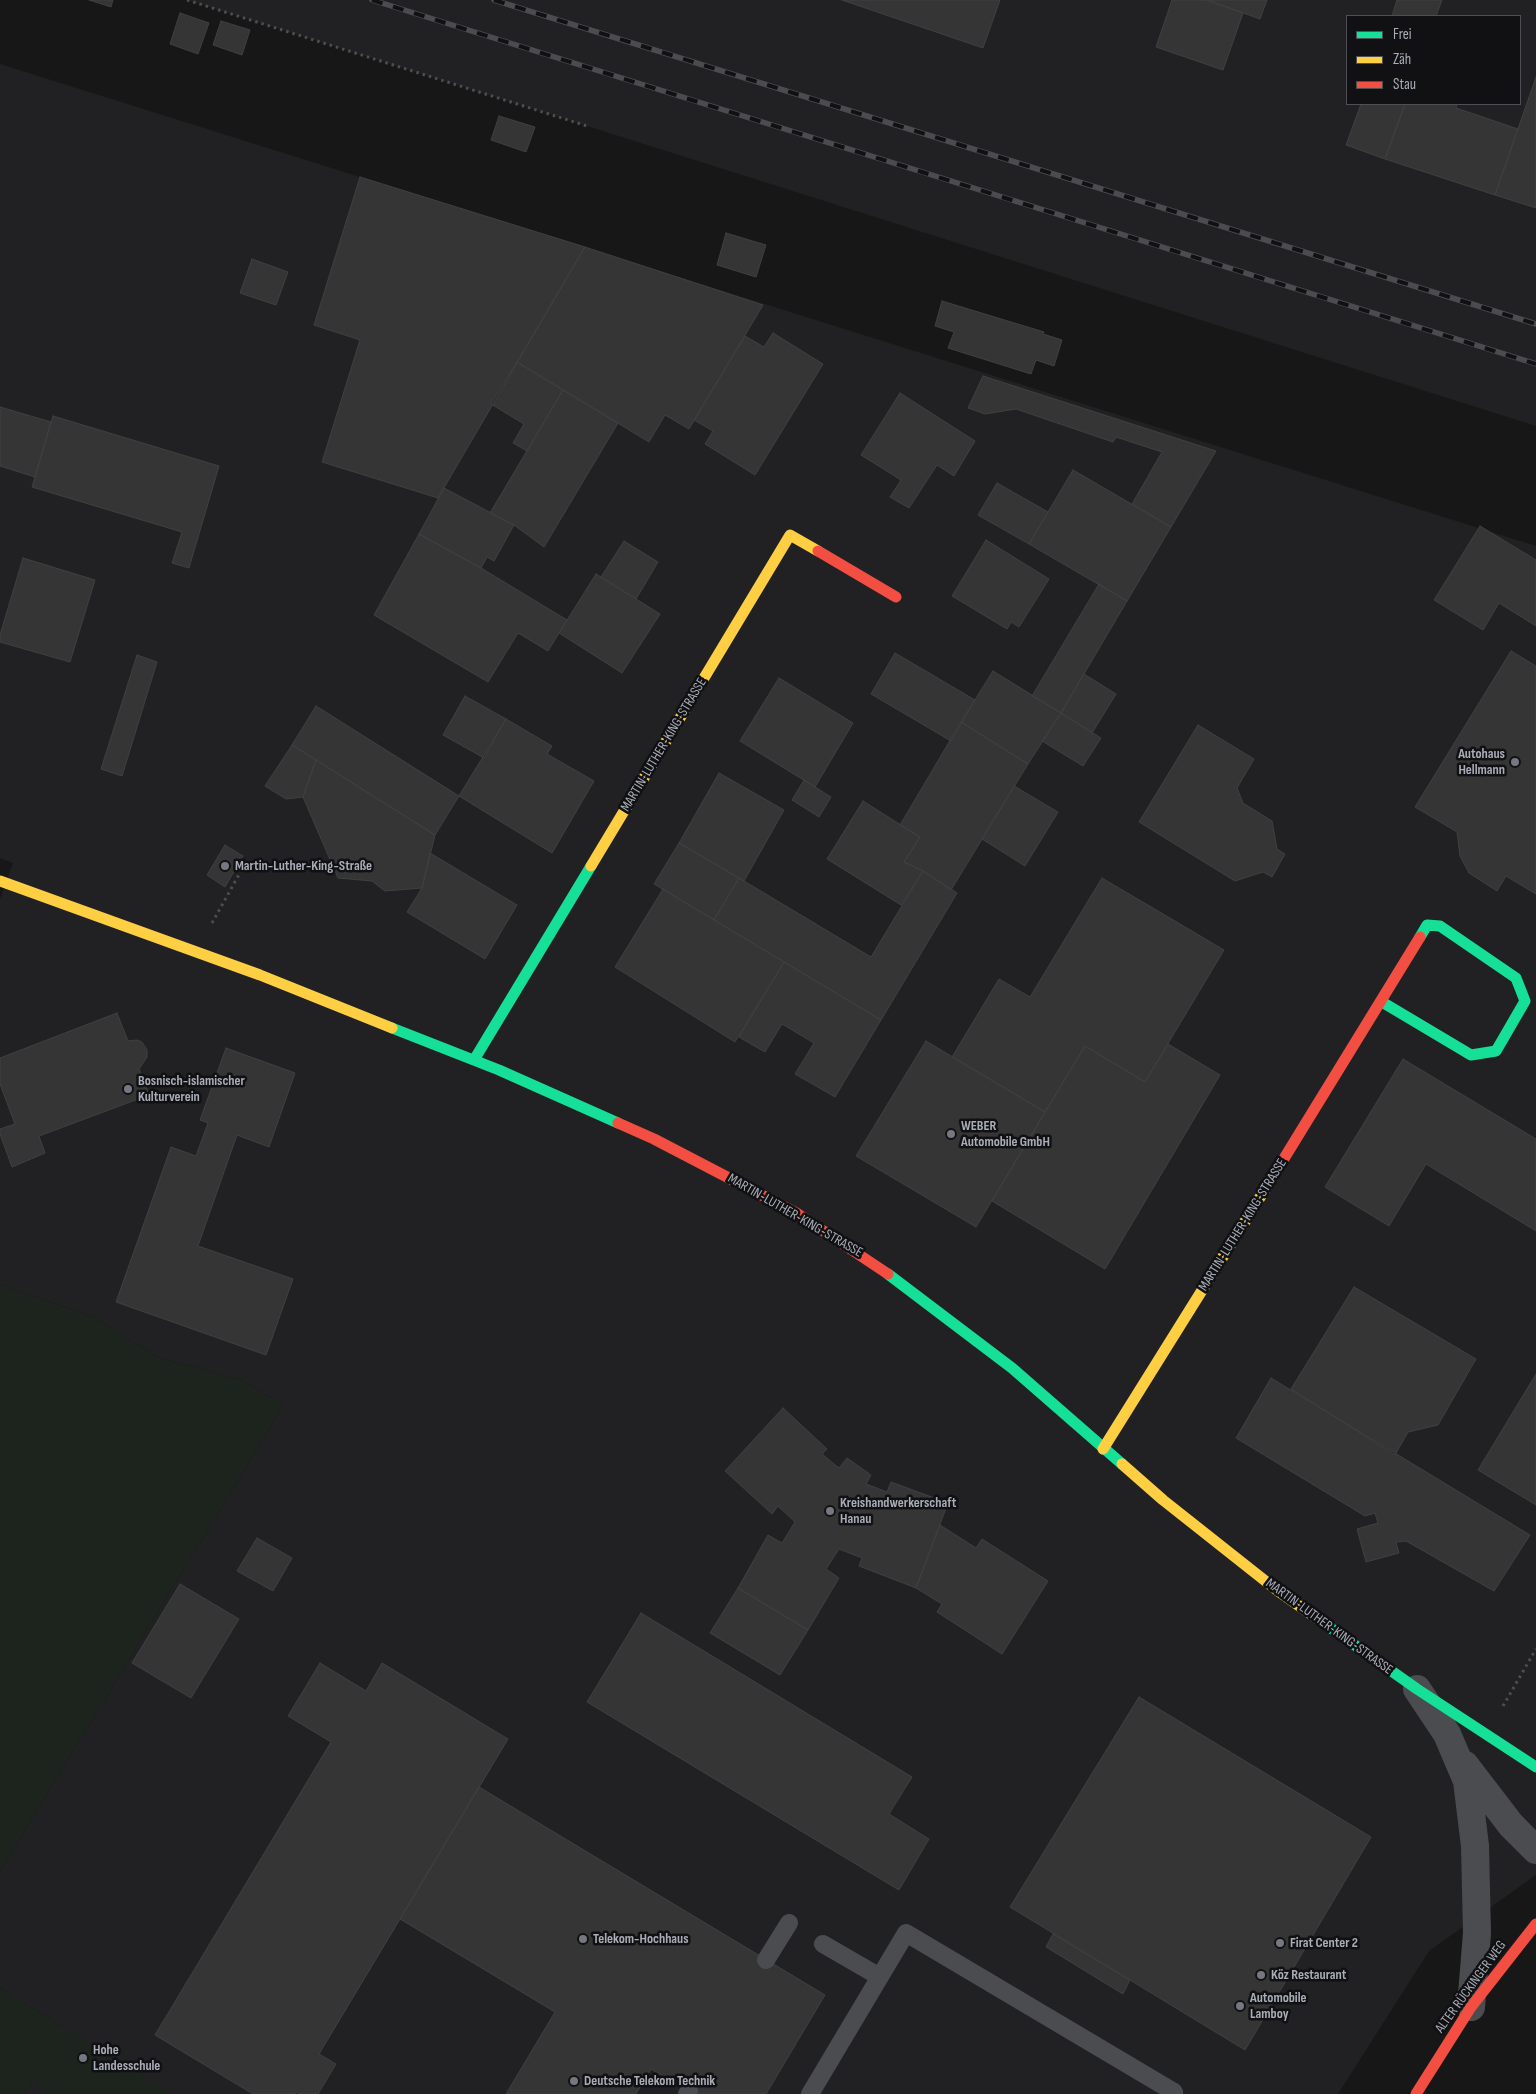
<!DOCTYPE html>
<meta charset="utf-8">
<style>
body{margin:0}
#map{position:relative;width:1536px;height:2094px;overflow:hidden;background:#171717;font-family:"Sofia Sans Condensed",sans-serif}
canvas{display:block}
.legend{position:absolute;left:1346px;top:15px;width:175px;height:90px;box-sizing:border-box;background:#111113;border:1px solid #4d4f55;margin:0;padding:6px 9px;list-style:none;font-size:15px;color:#a8adb8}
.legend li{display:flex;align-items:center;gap:10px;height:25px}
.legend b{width:25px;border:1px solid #4d4f55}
</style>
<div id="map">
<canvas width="1536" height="2094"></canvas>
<ul class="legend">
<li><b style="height:6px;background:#16e098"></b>Frei</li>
<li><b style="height:6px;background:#ffcf43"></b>Zäh</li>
<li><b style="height:6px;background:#f24e42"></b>Stau</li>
</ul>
</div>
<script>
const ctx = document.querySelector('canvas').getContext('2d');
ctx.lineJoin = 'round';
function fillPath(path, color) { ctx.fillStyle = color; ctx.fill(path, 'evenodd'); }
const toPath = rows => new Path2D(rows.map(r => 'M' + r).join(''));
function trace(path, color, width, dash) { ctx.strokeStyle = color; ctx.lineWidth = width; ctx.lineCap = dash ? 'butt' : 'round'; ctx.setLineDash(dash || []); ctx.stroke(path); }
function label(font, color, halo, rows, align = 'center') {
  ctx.font = font + ' "Sofia Sans Condensed",sans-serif'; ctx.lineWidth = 5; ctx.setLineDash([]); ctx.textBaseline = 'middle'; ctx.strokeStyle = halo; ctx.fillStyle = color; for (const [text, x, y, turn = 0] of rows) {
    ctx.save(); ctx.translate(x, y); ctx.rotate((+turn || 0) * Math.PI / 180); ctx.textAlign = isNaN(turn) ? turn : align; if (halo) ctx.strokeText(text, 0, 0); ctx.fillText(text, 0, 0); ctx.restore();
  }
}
const built = toPath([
 [187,0,1536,0,1536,426,587,126],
 [1347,16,1520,16,1520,104,1347,104],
 [0,64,1536,546,1536,1875,1429,1951,1338,2094,23,2094,74,2034,0,1988,0,1871,283,1406,242,1380,159,1358,95,1318,0,1284,0,899,13,863,0,858]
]);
const green = toPath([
 [0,1284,95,1318,159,1358,242,1380,283,1406,0,1871],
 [0,1988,74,2034,172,2094,54,2094,33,2082,23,2094,0,2094]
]);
const building = toPath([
 [89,0,113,0,111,7,89,0],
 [842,0,1000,0,983,48,842,0],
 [1172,0,1207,0,1243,13,1223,70,1156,47,1172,0],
 [1207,0,1267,0,1260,19,1207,0],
 [1397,0,1442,0,1436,16,1392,16,1397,0],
 [180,13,209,23,198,54,170,44,180,13],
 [221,21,250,30,242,55,213,45,221,21],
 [1536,77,1536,208,1495,195,1536,77],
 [1361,104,1405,104,1385,159,1346,145,1361,104],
 [1405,104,1457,104,1456,108,1518,129,1495,195,1385,159,1405,104],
 [499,116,535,127,526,152,491,140,499,116],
 [360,177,585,247,438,498,322,462,360,340,314,325,360,177],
 [726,233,766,245,756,277,717,265,726,233],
 [585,247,763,305,689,429,665,415,649,442,517,362,585,247],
 [252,259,288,272,276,305,240,293,252,259],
 [942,301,1044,332,1043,334,1062,340,1054,366,1036,360,1031,374,948,348,954,332,935,326,942,301],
 [773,333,823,364,755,475,705,444,713,431,694,420,745,336,764,347,773,333],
 [517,362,563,390,527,451,513,443,524,424,491,404,517,362],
 [983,376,1216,451,1171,527,1132,504,1162,452,1116,437,1113,442,1016,409,985,414,968,408,983,376],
 [563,390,618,423,544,547,514,525,490,513,563,390],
 [900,393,975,441,954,476,937,465,909,508,890,497,901,480,861,455,900,393],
 [0,407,51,422,35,477,0,466,0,407],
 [53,416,219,466,189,568,172,563,182,532,32,487,53,416],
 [1073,470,1171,527,1127,601,1029,544,1073,470],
 [997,483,1048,512,1029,544,978,515,997,483],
 [444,488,514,525,494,561,487,557,481,568,419,534,444,488],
 [1480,526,1536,560,1536,626,1499,603,1483,630,1434,600,1480,526],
 [419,534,481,568,567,620,548,651,518,633,488,682,374,615,419,534],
 [986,540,1049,579,1019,627,1011,622,1007,629,952,596,986,540],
 [624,541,658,562,636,599,601,577,624,541],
 [23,558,95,580,70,662,0,642,0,635,23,558],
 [596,574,660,614,622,673,559,633,596,574],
 [1099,584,1127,601,1061,713,1032,696,1099,584],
 [1511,651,1536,666,1536,894,1506,876,1497,891,1469,873,1460,856,1457,832,1415,807,1511,651],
 [895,653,975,700,951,741,871,694,895,653],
 [137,655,157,662,122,776,101,769,137,655],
 [993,671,1061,713,1028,764,961,722,993,671],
 [1084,674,1116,694,1092,733,1061,713,1084,674],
 [779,678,853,723,815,787,740,741,779,678],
 [465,696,506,719,484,758,443,735,465,696],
 [316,706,459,796,435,835,292,745,316,706],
 [1061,713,1101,738,1083,766,1042,741,1061,713],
 [506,719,552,746,547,754,594,781,552,853,459,796,506,719],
 [961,722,1028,764,951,890,923,871,904,862,920,837,900,825,961,722],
 [1198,725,1254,759,1237,788,1243,803,1272,821,1277,849,1285,854,1272,877,1263,872,1235,881,1139,822,1198,725],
 [292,745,316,760,303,797,286,799,265,786,292,745],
 [316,760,435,835,422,888,385,891,372,881,338,878,303,797,316,760],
 [719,773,784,810,744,881,679,843,719,773],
 [804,780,831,797,819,817,792,800,804,780],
 [1014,786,1058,812,1025,866,982,839,1014,786],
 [863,801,920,837,904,862,923,871,901,905,827,859,863,801],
 [679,843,739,878,714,920,654,884,679,843],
 [225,845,243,856,225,887,207,875,225,845],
 [430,853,517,905,485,959,407,912,422,888,430,853],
 [923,871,957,893,881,1020,714,920,739,878,871,957,923,871],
 [1102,878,1224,950,1145,1082,1085,1046,1045,1112,952,1057,999,979,1030,997,1102,878],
 [663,889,784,962,735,1042,615,967,663,889],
 [784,962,881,1020,835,1097,795,1074,814,1043,782,1024,765,1052,739,1037,784,962],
 [117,1013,128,1041,137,1040,142,1042,147,1050,147,1057,139,1069,149,1095,39,1136,45,1153,12,1167,0,1134,0,1129,15,1124,0,1084,0,1058,117,1013],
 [926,1041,1045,1112,976,1227,856,1156,926,1041],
 [1168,1044,1220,1075,1105,1269,992,1201,1085,1046,1145,1082,1168,1044],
 [226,1048,295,1073,269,1147,237,1135,198,1246,293,1279,266,1355,116,1302,171,1147,196,1156,208,1123,200,1120,226,1048],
 [1403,1059,1536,1139,1536,1231,1426,1164,1389,1226,1325,1187,1403,1059],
 [1354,1287,1476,1359,1438,1425,1408,1432,1395,1455,1291,1389,1354,1287],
 [1536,1374,1536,1505,1478,1470,1536,1374],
 [1271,1378,1530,1535,1494,1591,1406,1541,1396,1542,1399,1553,1366,1562,1357,1529,1378,1523,1375,1513,1365,1516,1236,1438,1271,1378],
 [783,1408,827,1449,822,1454,839,1468,847,1458,871,1475,866,1484,887,1492,891,1482,948,1503,916,1588,859,1566,862,1558,839,1549,826,1569,839,1578,808,1630,738,1588,768,1535,782,1543,795,1522,778,1506,772,1514,725,1471,783,1408],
 [940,1525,976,1548,982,1539,1048,1581,1002,1654,937,1612,942,1604,916,1588,940,1525],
 [257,1538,292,1558,273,1591,237,1571,257,1538],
 [180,1584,239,1619,191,1698,132,1663,180,1584],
 [738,1588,808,1630,780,1675,710,1633,738,1588],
 [641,1613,912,1777,889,1814,929,1839,899,1890,587,1702,641,1613],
 [320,1663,366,1691,382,1663,508,1739,319,2054,336,2064,318,2094,300,2094,296,2092,295,2094,253,2094,155,2035,331,1742,288,1716,320,1663],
 [1139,1697,1371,1837,1245,2050,1010,1907,1139,1697],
 [479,1787,825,1995,766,2094,693,2094,651,2069,636,2094,506,2094,555,2012,400,1919,479,1787],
 [1053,1934,1130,1980,1123,1994,1046,1947,1053,1934]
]);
const path = toPath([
 [187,0,587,126],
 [212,923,246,862],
 [1503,1706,1536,1649]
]);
const lane = toPath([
 [823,1944,880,1977],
 [766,1960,789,1923],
 [687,2094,689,2091],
 [810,2094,906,1933,1174,2092,1173,2094]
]);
const street = toPath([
 [1417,1689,1447,1734,1467,1781,1475,1846,1477,1933,1471,2007],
 [1465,1765,1511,1825,1536,1850]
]);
const fast = toPath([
 [1382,1002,1471,1055,1496,1051,1525,1001,1516,978,1440,926,1427,925,1420,937],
 [392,1028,499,1070,618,1123],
 [474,1060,591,866],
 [888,1274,1012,1368,1122,1464],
 [1325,1624,1417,1689,1536,1767]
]);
const slow = toPath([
 [591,866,790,535,818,551],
 [0,881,260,975,392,1028],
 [1103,1449,1269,1183],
 [1122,1464,1163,1500,1278,1591,1325,1624]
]);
const jam = toPath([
 [818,551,896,597],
 [618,1123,654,1139,798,1214,888,1274],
 [1269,1183,1420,937],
 [1416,2094,1471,2007,1536,1924]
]);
const rail = toPath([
 [372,0,1536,364],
 [494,0,1536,324]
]);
const markers = [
 [1515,762,5,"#757880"],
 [225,866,5,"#757880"],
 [128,1089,5,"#757880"],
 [951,1134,5,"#757880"],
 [830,1511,5,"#757880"],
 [583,1939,5,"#757880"],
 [1280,1943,5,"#757880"],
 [1261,1975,5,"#757880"],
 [1240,2006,5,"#757880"],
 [83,2058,5,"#757880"],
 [574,2081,5,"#757880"]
];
const streetNames = [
 ["MARTIN-LUTHER-KING-STRASSE",664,745,-59],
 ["MARTIN-LUTHER-KING-STRASSE",795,1216,30],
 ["MARTIN-LUTHER-KING-STRASSE",1243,1225,-58],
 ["MARTIN-LUTHER-KING-STRASSE",1329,1627,36],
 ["ALTER RÜCKINGER WEG",1471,1987,-54]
];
const poiNames = [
 ["Autohaus",1505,754,"right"],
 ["Hellmann",1505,770,"right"],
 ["Martin-Luther-King-Straße",235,866],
 ["Bosnisch-islamischer",138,1081],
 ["Kulturverein",138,1097],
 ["WEBER",961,1126],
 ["Automobile GmbH",961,1142],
 ["Kreishandwerkerschaft",840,1503],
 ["Hanau",840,1519],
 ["Telekom-Hochhaus",593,1939],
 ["Firat Center 2",1290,1943],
 ["Köz Restaurant",1271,1975],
 ["Automobile",1250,1998],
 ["Lamboy",1250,2014],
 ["Hohe",93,2050],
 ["Landesschule",93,2066],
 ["Deutsche Telekom Technik",584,2081]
];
fillPath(built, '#212123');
fillPath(green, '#1d241e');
fillPath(building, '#353536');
trace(building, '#3f4043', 1);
trace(path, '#4d4e52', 3, [2.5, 4]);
trace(lane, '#4b4c50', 18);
trace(street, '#4b4c50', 28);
trace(fast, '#16e098', 11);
trace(slow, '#ffcf43', 11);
trace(jam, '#f24e42', 11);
trace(rail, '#4b4c4f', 5.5);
trace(rail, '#111113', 4, [11]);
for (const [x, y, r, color] of markers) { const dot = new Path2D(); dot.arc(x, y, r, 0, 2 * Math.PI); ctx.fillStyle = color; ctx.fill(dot); trace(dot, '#111113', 2); }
label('14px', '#a8adb8', '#111113', streetNames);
label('bold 14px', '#a8adb8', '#111113', poiNames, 'left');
</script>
